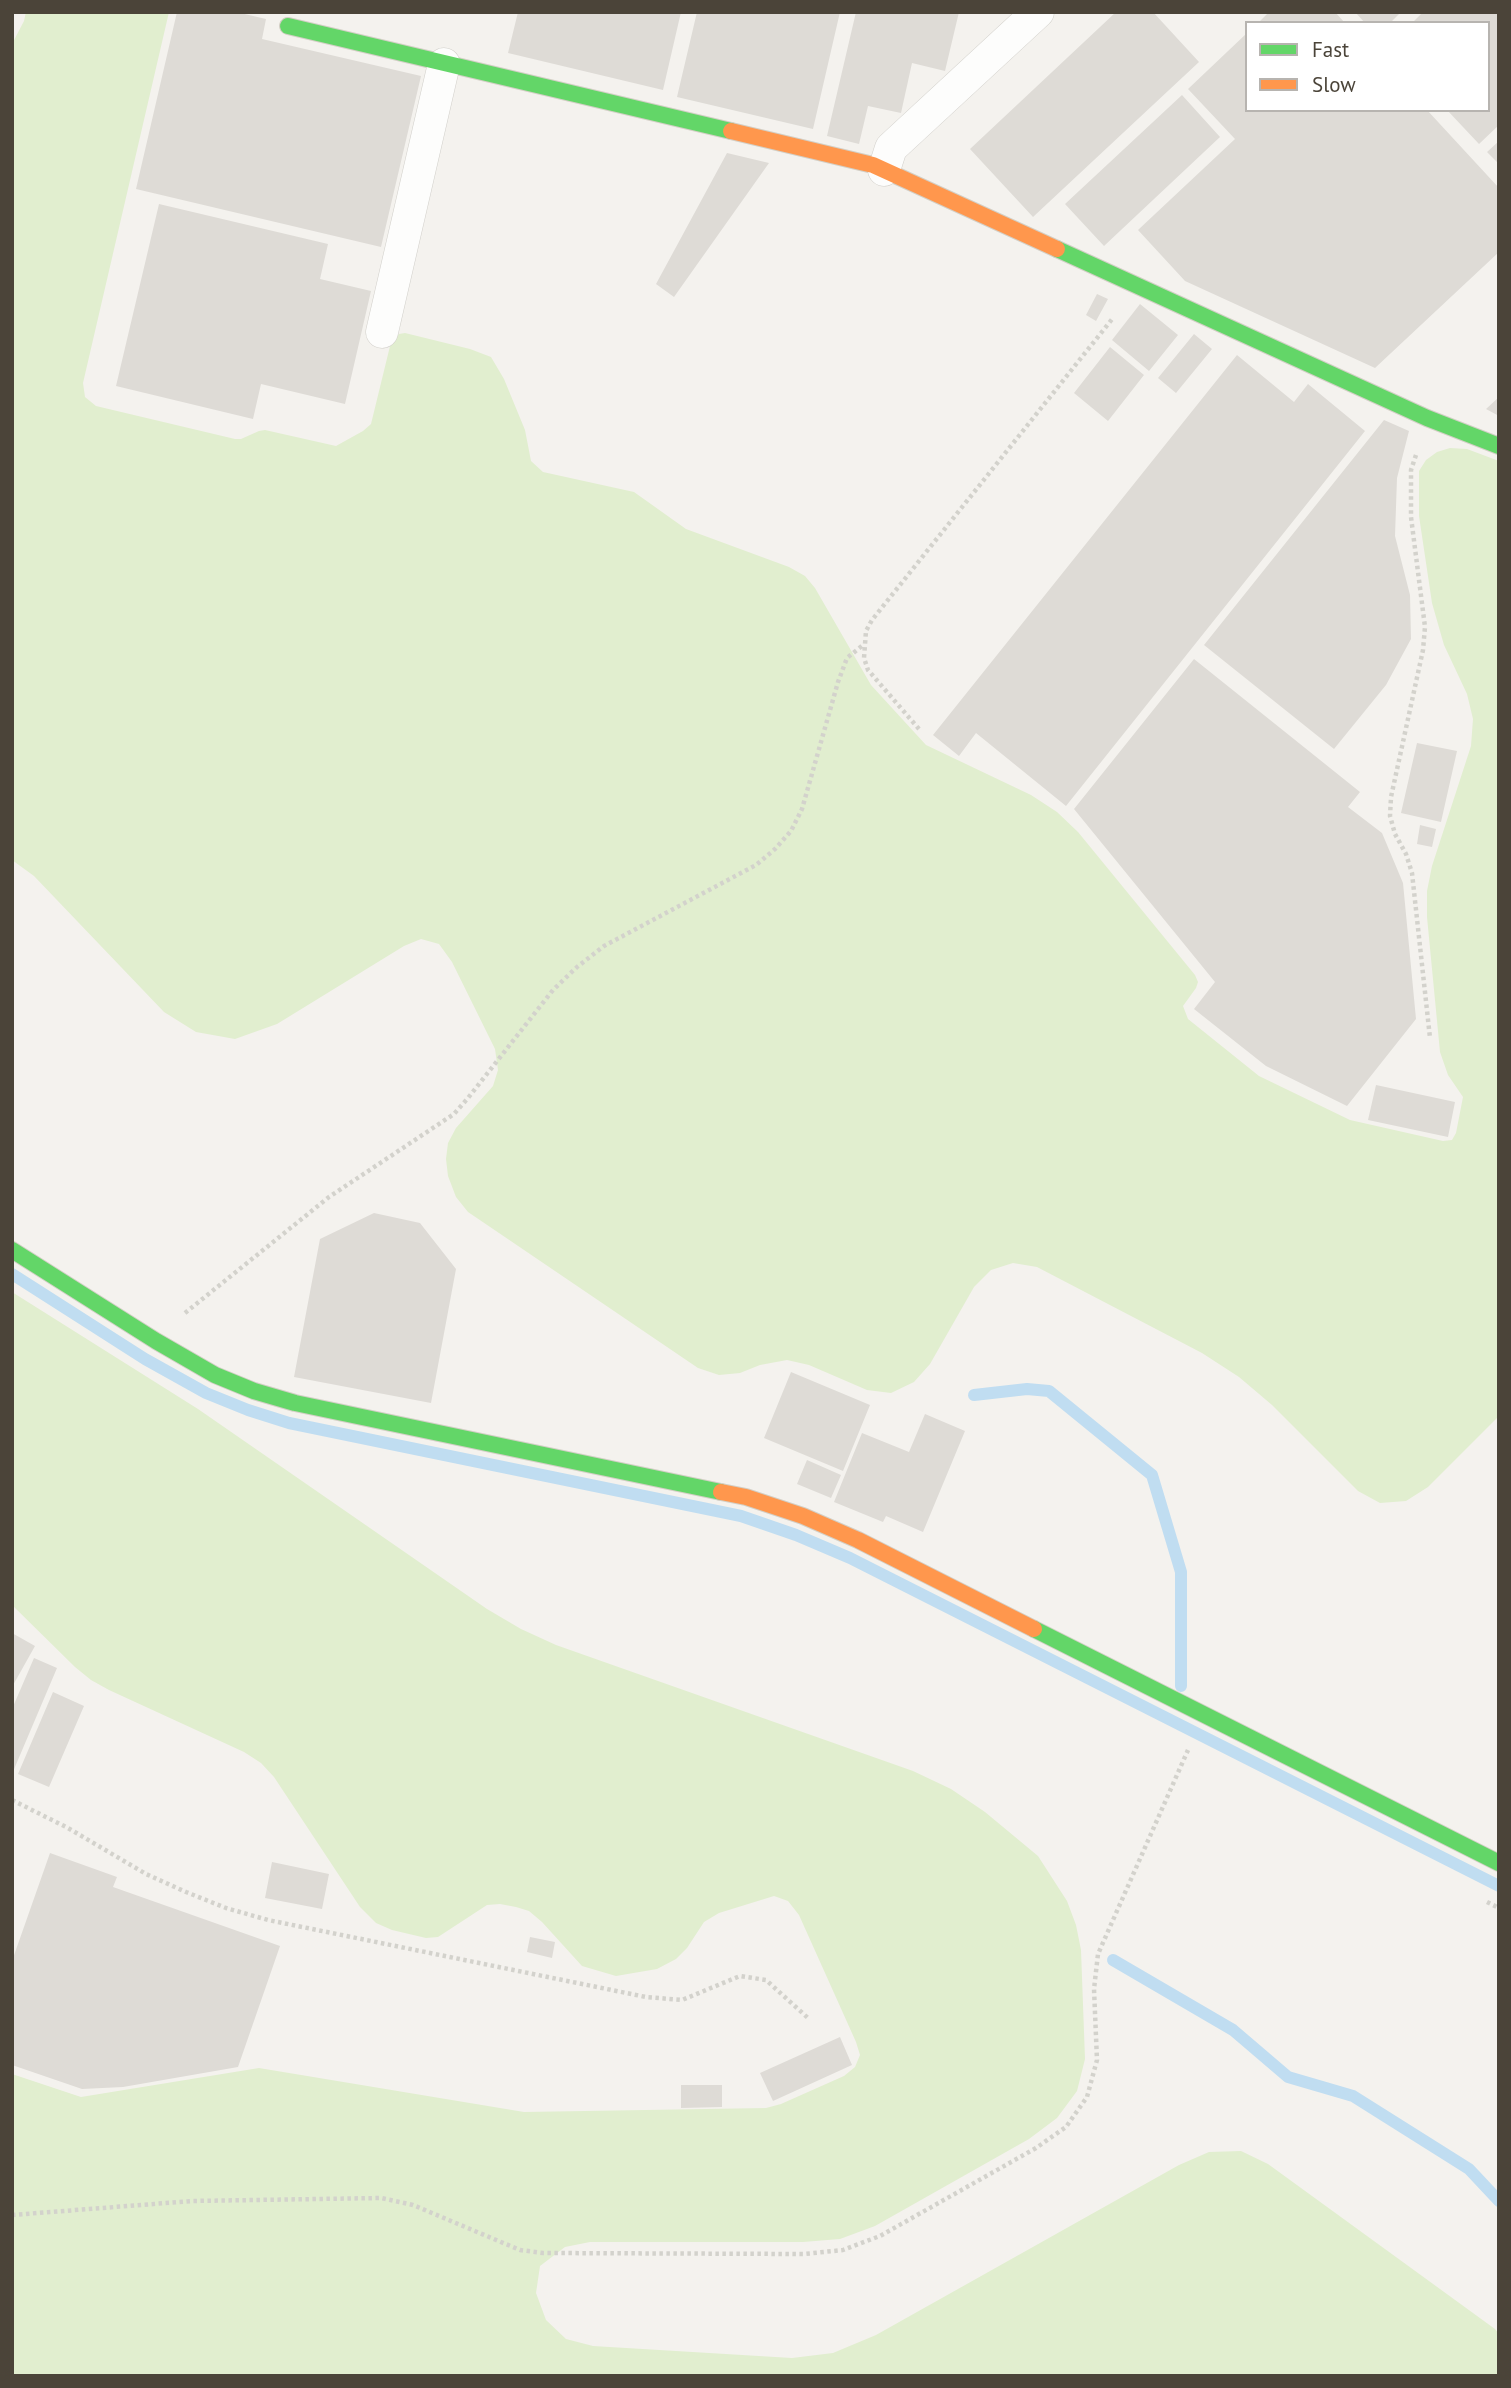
<!DOCTYPE html>
<style>
body{margin:0}
#map{position:relative;width:1511px;height:2388px;overflow:hidden;background:#f4f2ee;font-family:"PT Sans",sans-serif}
canvas{display:block}
.frame{position:absolute;inset:0;border:14px solid #4b4439;pointer-events:none}
.legend{position:absolute;left:1245px;top:21px;width:245px;height:91px;box-sizing:border-box;background:#fff;border:2px solid #b7b4b0;margin:0;padding:9px 12px;list-style:none;font-size:21px;color:#4b4439}
.legend li{display:flex;align-items:center;gap:14px;height:35px}
.legend b{width:35px;border:2px solid #b7b4b0}
</style>
<div id="map">
<canvas width="1511" height="2388"></canvas>
<div class="frame"></div>
<ul class="legend">
<li><b style="height:9px;background:#63d668"></b>Fast</li>
<li><b style="height:9px;background:#ff974d"></b>Slow</li>
</ul>
</div>
<script>
const ctx = document.querySelector('canvas').getContext('2d');
ctx.lineJoin = 'round';
function fillPath(path, color) { ctx.fillStyle = color; ctx.fill(path, 'evenodd'); }
const toPath = rows => new Path2D(rows.map(r => 'M' + r).join(''));
function trace(path, color, width, dash) { ctx.strokeStyle = color; ctx.lineWidth = width; ctx.lineCap = dash ? 'butt' : 'round'; ctx.setLineDash(dash || []); ctx.stroke(path); }
const green = toPath([
 [26,12,169,12,83,383,85,397,96,406,235,439,241,439,259,431,265,430,336,446,363,431,371,424,391,342,399,334,405,333,470,349,491,357,504,379,525,430,531,461,543,472,634,492,686,529,789,567,805,576,815,588,871,685,926,745,1031,795,1057,812,1078,832,1195,975,1198,982,1196,988,1183,1006,1188,1019,1259,1076,1350,1120,1443,1141,1452,1140,1456,1133,1463,1097,1448,1075,1440,1052,1427,917,1427,891,1432,866,1471,746,1473,719,1467,694,1444,645,1432,603,1419,516,1419,471,1426,460,1437,452,1450,448,1467,449,1499,461,1499,1416,1428,1487,1406,1501,1380,1503,1358,1491,1272,1405,1239,1377,1202,1353,1037,1267,1013,1263,991,1270,974,1287,930,1364,914,1382,891,1393,867,1390,809,1365,787,1360,760,1365,740,1373,719,1375,698,1368,468,1212,456,1197,448,1176,446,1159,448,1143,456,1128,493,1086,498,1070,495,1049,452,962,439,944,421,939,404,946,277,1024,235,1039,196,1032,164,1012,34,876,12,860,12,44,24,21],
 [12,1292,198,1409,487,1609,521,1629,556,1645,913,1771,951,1789,985,1812,1038,1856,1067,1901,1076,1925,1081,1950,1085,2059,1077,2091,1057,2118,1029,2139,875,2226,840,2239,803,2242,590,2242,565,2247,540,2266,536,2293,546,2320,566,2339,593,2346,792,2358,833,2353,876,2335,1179,2165,1209,2152,1241,2151,1268,2164,1495,2329,1499,2334,1499,2376,12,2376,12,2074,81,2097,259,2068,524,2112,766,2108,781,2104,844,2076,855,2067,860,2055,856,2042,799,1915,788,1901,774,1896,719,1913,704,1922,687,1948,676,1959,657,1969,616,1976,582,1966,542,1922,529,1911,516,1907,500,1904,487,1905,438,1937,426,1938,392,1930,376,1923,360,1907,274,1777,261,1763,244,1752,109,1690,91,1680,75,1667,12,1605]
]);
const stream = toPath([
 [12,1274,145,1359,206,1393,248,1410,289,1423,741,1516,796,1535,850,1558,1499,1886],
 [974,1395,1027,1389,1049,1391,1152,1475,1181,1572,1181,1686],
 [1113,1960,1233,2030,1288,2077,1353,2096,1469,2169,1499,2201]
]);
const building = toPath([
 [177,12,236,12,266,19,262,39,421,76,381,247,136,189],
 [518,12,681,12,663,90,508,53],
 [697,12,840,12,813,129,677,97],
 [856,12,959,12,945,71,912,63,901,113,868,106,859,144,827,136],
 [1116,12,1153,12,1199,62,1033,217,970,149],
 [1269,12,1335,12,1345,23,1258,23],
 [1355,12,1401,12,1390,23,1365,23],
 [1423,12,1499,12,1499,125,1479,144,1447,110,1488,110,1488,23,1412,23],
 [1247,33,1247,110,1427,110,1499,188,1499,252,1375,368,1185,281,1138,230,1235,139,1188,89],
 [1182,95,1220,137,1104,246,1065,204],
 [1499,141,1499,164,1487,152],
 [727,153,769,163,674,297,656,284],
 [159,204,328,244,320,279,371,291,345,404,261,384,253,419,116,386],
 [1097,294,1108,299,1096,321,1086,315],
 [1140,304,1178,335,1149,371,1112,340],
 [1194,334,1212,349,1176,393,1158,378],
 [1110,347,1144,375,1108,421,1074,393],
 [1237,355,1294,402,1308,384,1365,431,1066,806,976,733,959,756,933,735],
 [1499,397,1499,416,1486,409],
 [1384,420,1409,431,1397,478,1395,536,1410,595,1411,639,1386,685,1334,749,1204,645],
 [1194,659,1360,792,1348,807,1382,833,1403,883,1416,1019,1347,1106,1266,1066,1194,1009,1215,982,1074,809],
 [1417,743,1457,751,1441,822,1401,813],
 [1420,825,1436,829,1432,847,1417,844],
 [1376,1085,1455,1102,1448,1137,1368,1120],
 [374,1213,420,1223,456,1269,431,1403,294,1377,320,1239],
 [791,1372,870,1405,843,1471,764,1438],
 [925,1414,965,1431,923,1532,886,1516,883,1522,834,1502,862,1433,909,1452],
 [807,1460,841,1475,831,1498,797,1484],
 [12,1633,35,1646,12,1687],
 [34,1658,57,1668,12,1774,12,1709],
 [53,1692,84,1706,49,1787,18,1774],
 [50,1853,117,1877,113,1887,280,1946,238,2067,123,2087,82,2089,12,2065,12,1961],
 [272,1862,329,1874,322,1909,265,1898],
 [530,1937,555,1942,552,1958,527,1952],
 [840,2037,852,2065,773,2101,760,2073],
 [681,2085,722,2085,722,2107,681,2108]
]);
const path = toPath([
 [1416,455,1411,470,1411,517,1425,627,1423,650,1391,797,1390,816,1395,834,1406,854,1412,873,1430,1038],
 [919,729,868,670,864,658,866,631,872,620,1113,318],
 [185,1313,329,1197,454,1114,468,1098,553,990,577,967,604,946,756,865,775,849,791,831,802,809,838,682,847,658,863,645],
 [12,1800,68,1828,146,1874,186,1892,226,1908,268,1920,646,1997,682,2000,740,1976,766,1980,808,2018],
 [1487,1902,1499,1908],
 [12,2215,192,2201,381,2198,413,2205,520,2250,543,2253,804,2254,843,2250,880,2236,1036,2148,1066,2127,1087,2097,1097,2060,1094,1989,1098,1954,1188,1750]
]);
const street = toPath([
 [884,170,891,148,1038,12],
 [382,332,444,64]
]);
const fast = toPath([
 [288,26,731,131],
 [1057,249,1427,418,1499,446],
 [12,1250,156,1341,215,1375,254,1391,295,1403,721,1492],
 [1034,1629,1499,1863]
]);
const slow = toPath([
 [731,131,873,165,1057,249],
 [721,1492,746,1497,803,1516,858,1540,1034,1629]
]);
fillPath(green, '#e1eecf');
trace(stream, '#c0ddf1', 12);
fillPath(building, '#dedbd6');
trace(street, '#d2d0cb', 33);
trace(fast, '#d3cfc5', 18);
trace(slow, '#d3cfc5', 18);
trace(path, '#d3d2cc', 4.5, [3.5, 3.5]);
trace(street, '#fdfdfc', 32);
trace(fast, '#63d668', 16);
trace(slow, '#ff974d', 16);
</script>
